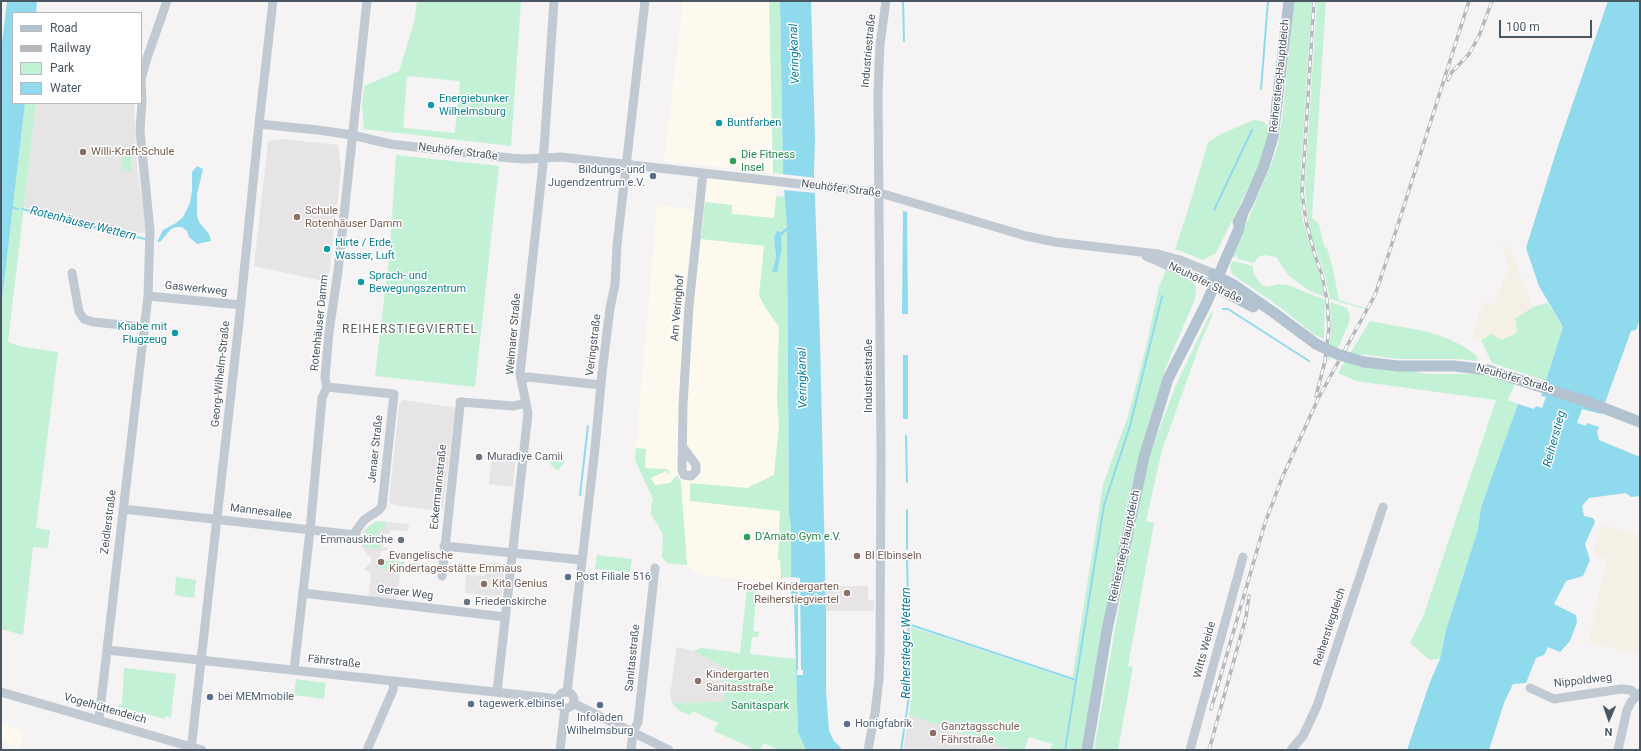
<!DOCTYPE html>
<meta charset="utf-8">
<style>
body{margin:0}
#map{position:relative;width:1641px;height:751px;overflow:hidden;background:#f5f3f3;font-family:Roboto,sans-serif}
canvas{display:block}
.frame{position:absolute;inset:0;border:2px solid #4a5661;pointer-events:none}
.legend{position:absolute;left:12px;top:12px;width:130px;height:92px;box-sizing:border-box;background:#fff;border:1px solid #b7bbc0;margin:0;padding:5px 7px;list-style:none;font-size:12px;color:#4a5661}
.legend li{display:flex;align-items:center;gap:8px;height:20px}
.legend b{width:20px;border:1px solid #b7bbc0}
.north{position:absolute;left:1589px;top:699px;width:40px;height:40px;-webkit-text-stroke:3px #fff;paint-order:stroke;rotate:182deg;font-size:11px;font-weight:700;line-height:16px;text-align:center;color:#4a5661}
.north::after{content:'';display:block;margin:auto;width:14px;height:18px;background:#4a5661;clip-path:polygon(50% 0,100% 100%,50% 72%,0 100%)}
.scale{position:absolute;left:1499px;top:20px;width:93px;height:18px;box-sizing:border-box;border:2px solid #4a5661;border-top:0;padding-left:5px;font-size:12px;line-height:14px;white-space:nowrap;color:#4a5661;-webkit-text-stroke:3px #fff;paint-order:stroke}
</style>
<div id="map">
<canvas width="1641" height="751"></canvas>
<div class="frame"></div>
<ul class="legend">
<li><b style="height:5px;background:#b3c2d1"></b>Road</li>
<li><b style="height:5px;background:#b5b8bd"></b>Railway</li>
<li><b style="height:11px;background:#c3f1d5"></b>Park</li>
<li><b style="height:11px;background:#90daee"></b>Water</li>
</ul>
<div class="north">N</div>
<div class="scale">100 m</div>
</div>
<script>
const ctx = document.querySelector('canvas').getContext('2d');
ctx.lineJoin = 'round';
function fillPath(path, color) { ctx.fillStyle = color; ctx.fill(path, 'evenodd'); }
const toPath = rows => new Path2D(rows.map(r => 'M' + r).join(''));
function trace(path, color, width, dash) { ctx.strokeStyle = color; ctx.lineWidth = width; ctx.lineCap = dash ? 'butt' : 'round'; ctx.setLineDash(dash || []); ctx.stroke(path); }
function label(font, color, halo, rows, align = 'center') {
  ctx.font = font + ' Roboto,sans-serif'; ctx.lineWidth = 3; ctx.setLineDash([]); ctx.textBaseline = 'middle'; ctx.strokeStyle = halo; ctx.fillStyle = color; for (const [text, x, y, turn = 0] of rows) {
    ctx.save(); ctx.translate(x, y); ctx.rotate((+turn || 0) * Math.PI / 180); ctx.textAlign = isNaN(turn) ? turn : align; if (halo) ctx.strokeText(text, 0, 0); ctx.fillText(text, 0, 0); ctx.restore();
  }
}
const commercial = toPath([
 [683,1,769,1,773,173,664,161],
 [701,178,775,185,776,196,774,218,732,214,701,239,764,245,765,307,779,327,777,401,779,426,774,475,747,488,690,483,690,501,780,511,778,559,780,559,781,584,700,575,685,566,679,482,648,487,635,460,657,205,698,210],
 [1,722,23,733,19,748,1,740]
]);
const education = toPath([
 [36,103,134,103,137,168,147,233,95,230,24,207],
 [282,139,338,145,341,169,328,282,254,266,268,141],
 [403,400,452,407,455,409,443,508,439,511,394,505,389,502,399,404],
 [492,452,516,454,513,487,489,484],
 [376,521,409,524,408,531,390,530,390,533,383,535,381,538,382,541,385,543,383,546,383,548,388,547,387,551,381,551,380,560,402,563,396,603,368,600,371,574,364,569,372,560,362,547,361,539,365,537,362,534,364,530],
 [489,562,505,564,501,597,465,593,466,575,484,576,487,564,489,564],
 [826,586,868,586,868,600,874,600,874,611,826,611],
 [677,647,693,651,725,668,724,702,672,703,670,695],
 [909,715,1011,750,903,750]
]);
const green = toPath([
 [417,1,521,1,511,146,364,129,362,105,364,86,399,71,414,23],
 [410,76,458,81,460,83,455,131,454,133,405,128,403,126,407,78],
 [769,1,780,1,783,174,773,173],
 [1294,1,1312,1,1301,170,1301,202,1302,217,1307,235,1321,279,1325,297,1308,290,1288,275,1276,257,1264,255,1258,257,1254,263,1238,259,1237,255,1232,258,1273,160,1278,145,1282,120],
 [1317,1,1326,1,1312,218,1319,224,1324,246,1327,248,1333,269,1339,300,1366,308,1365,309,1330,299,1324,272,1312,239,1307,213,1305,183],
 [25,103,36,103,8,342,23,347,58,352,36,528,50,530,48,548,33,547,23,635,1,629,1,309],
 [1254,120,1265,122,1270,131,1261,162,1216,253,1203,260,1175,249,1188,210,1208,142,1223,133],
 [122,153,131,153,131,171,122,171],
 [396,155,499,166,475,387,375,376,390,249],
 [776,196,786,197,787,226,781,232,776,233,774,237,776,258,772,272,779,261,782,248,781,236,787,231,789,513,791,526,791,577,781,578,780,560,778,559,780,511,690,501,690,483,747,488,774,475,779,426,777,401,779,327,765,307,759,295,764,246,701,239,705,202,732,205,732,214,774,218],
 [1233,261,1253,266,1253,273,1262,285,1267,287,1279,284,1288,285,1325,300,1324,339,1313,334,1280,307,1232,274,1230,266],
 [1166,270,1192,281,1196,287,1195,299,1166,367,1145,438,1128,502,1105,618,1083,750,1050,750,1052,744,1029,737,1024,750,1011,750,909,715,912,692,911,627,1072,680,1103,485,1128,416,1146,347,1159,287],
 [1330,302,1347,308,1349,313,1350,320,1340,344,1327,362,1331,334],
 [1548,303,1563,327,1546,381,1492,363,1481,340,1533,307],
 [1211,312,1213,313,1212,316,1200,344,1162,450,1146,521,1154,523,1128,666,1133,667,1118,750,1094,750,1126,566,1148,462,1154,443,1176,385],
 [1370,321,1429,332,1449,339,1463,346,1476,355,1478,361,1457,359,1398,359,1361,354,1355,365,1417,371,1420,373,1431,374,1492,374,1516,382,1508,400,1518,404,1481,507,1478,529,1446,630,1440,659,1430,660,1410,643,1423,617,1496,400,1356,381,1338,373],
 [636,448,646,449,645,468,667,469,669,471,668,475,666,471,651,478,655,485,670,483,677,475,681,482,687,565,667,563,662,557,663,534,651,514,651,506,653,499,635,460],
 [555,451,565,459,563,464,558,471,551,465,549,460],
 [377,521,386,522,386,529,379,529,379,534,377,534,376,543,379,544,379,549,364,547,362,542,365,537,365,531,369,526],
 [597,555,632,559,630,572,595,569],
 [377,559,404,562,404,566,411,567,411,563,430,565,429,574,386,570,386,568,377,567],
 [176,577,196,580,194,598,175,595],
 [747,588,757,589,753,631,759,632,758,637,752,637,750,654,796,659,798,732,806,750,778,750,764,743,760,750,756,750,714,731,718,723,693,711,690,715,678,710,672,703,724,702,725,668,693,651,701,648,740,653],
 [124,668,176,674,171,717,166,716,165,719,119,707,119,704,122,705],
 [296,679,326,683,324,699,294,695]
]);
const sand = toPath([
 [1502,245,1510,248,1533,307,1515,318,1517,333,1502,340,1491,334,1481,340,1472,338,1483,302,1494,305,1509,267],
 [1601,525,1640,535,1640,655,1588,642,1607,560,1593,554]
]);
const water = toPath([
 [7,1,37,1,36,13,13,13,13,103,25,103,1,309,1,51],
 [780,1,811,1,815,139,814,171,820,339,826,611,826,690,829,731,834,741,843,750,806,750,798,732,794,602,791,602,791,526,789,513,787,231,781,236,782,248,777,272,772,272,776,258,774,237,777,231,781,232,787,227,783,174],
 [1608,1,1640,1,1640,319,1636,330,1631,331,1601,414,1582,409,1577,423,1586,426,1587,423,1599,427,1597,432,1599,440,1640,457,1640,496,1631,497,1626,493,1589,498,1582,506,1584,516,1593,518,1595,522,1585,544,1590,560,1583,576,1566,581,1554,604,1576,615,1577,622,1570,641,1560,652,1548,647,1544,655,1536,658,1526,683,1513,684,1504,703,1489,750,1407,750,1430,682,1440,659,1446,630,1478,529,1481,507,1518,404,1534,409,1536,406,1542,408,1546,397,1541,396,1563,327,1539,286,1526,248,1557,149],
 [197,166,203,169,197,194,197,215,199,222,209,234,211,241,197,244,189,237,187,231,182,227,176,227,171,229,160,242,157,242,163,230,176,223,183,217,190,203,192,191,192,172],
 [903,211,907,212,908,314,902,314],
 [903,355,908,355,908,419,903,419]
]);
const pier = toPath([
 [782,174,816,178,817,193,783,190],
 [791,577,800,578,801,670,803,670,803,675,797,675,797,670,798,670,798,582,791,582]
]);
const stream = toPath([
 [903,1,904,41],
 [1261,89,1268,1],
 [11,207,18,209],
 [22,209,145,239],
 [1214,210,1252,130],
 [1223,309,1228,309,1309,361],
 [906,436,907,482],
 [580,495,588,426],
 [907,510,907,549],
 [908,624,1076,680],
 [901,750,910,690,907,560],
 [1065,750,1104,505,1130,426,1162,296]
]);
const minor = toPath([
 [259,124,318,130,352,135,390,144,510,158,526,159,561,157,880,193,1026,236,1055,242,1158,254,1180,260,1212,273],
 [1146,256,1208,283],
 [72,273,79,312,84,319,93,322,144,327],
 [148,296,241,305],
 [521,380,528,377,601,385],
 [460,402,514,406,526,403],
 [682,446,696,465,696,471,691,476,684,475,682,470,683,405,689,306,703,173],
 [123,509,356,535,356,531,364,520,379,510,382,506,394,394,327,387],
 [444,546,582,560],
 [442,576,460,406,463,402],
 [303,593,505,617],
 [107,650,559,699],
 [294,670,310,531,322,398,327,387,325,378,329,332,338,271,367,1],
 [1530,688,1554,699,1621,689,1631,690,1637,696],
 [1,692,202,750],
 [497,692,528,413,520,374,543,164,554,1],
 [567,692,595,448,602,373,610,308,615,285,617,245,645,1],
 '558 700a8 8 0 1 1 16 0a8 8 0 1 1-16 0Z',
 [573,703,669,750],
 [99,719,148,296,150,230,140,131,142,101,141,79,147,58,167,1],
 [191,750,239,322,259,124,273,1],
 [367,750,393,690,394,681],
 [560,750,565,708],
 [631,750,633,732,638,722,655,568],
 [868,750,875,713,879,679,880,652,881,454,878,93,880,44,886,1],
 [1190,750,1243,557],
 [1291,750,1303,736,1317,706,1383,507],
 [1618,750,1627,710,1631,702,1640,693]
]);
const major = toPath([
 [1238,222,1248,203,1264,166,1273,137,1289,1],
 [1213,274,1234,285,1273,312,1316,344],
 [1209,283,1253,307],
 [1364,362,1398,366,1454,366,1488,370,1588,402,1640,422],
 [1087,750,1107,630,1144,457,1168,379,1206,304,1238,231,1242,216]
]);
const rail = toPath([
 [1314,1,1302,193,1306,221,1314,252,1322,275,1327,300,1329,328,1325,361,1316,396],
 [1448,80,1452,72,1469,54,1479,36,1492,1],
 [1211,709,1265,523,1282,478,1319,397,1375,295,1389,253,1469,1],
 [1209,750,1246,617,1249,596]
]);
const majorBridge = toPath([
 [1316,344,1337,354,1364,362]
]);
const markers = [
 [431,105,4,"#0f9aa8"],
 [719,123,4,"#0f9aa8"],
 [83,152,4,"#8d6e63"],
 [733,161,4,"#2e9e5b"],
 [653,176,4,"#5c6f8a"],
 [297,217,4,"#8d6e63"],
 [327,249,4,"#0f9aa8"],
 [361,282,4,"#0f9aa8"],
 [175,333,4,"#0f9aa8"],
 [479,457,4,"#6b7280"],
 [747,537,4,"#2e9e5b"],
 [401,540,4,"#6b7280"],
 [857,556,4,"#8d6e63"],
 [381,562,4,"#8d6e63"],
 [568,577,4,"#5c6f8a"],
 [484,584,4,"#8d6e63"],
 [847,593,4,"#8d6e63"],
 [467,602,4,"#6b7280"],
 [698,681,4,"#8d6e63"],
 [210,697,4,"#5c6f8a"],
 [471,704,4,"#5c6f8a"],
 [600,705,4,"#5c6f8a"],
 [847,724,4,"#5c6f8a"],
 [933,733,4,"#8d6e63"]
];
const streetNames = [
 ["Industriestraße",869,51,-85],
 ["Reiherstieg-Hauptdeich",1280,76,-84],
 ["Neuhöfer Straße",458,152,7],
 ["Neuhöfer Straße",841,189,7],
 ["Neuhöfer Straße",1205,283,26],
 ["Gaswerkweg",196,289,6],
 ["Am Veringhof",678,308,-85],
 ["Rotenhäuser Damm",320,323,-84],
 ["Weimarer Straße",514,334,-85],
 ["Veringstraße",594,345,-83],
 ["Georg-Wilhelm-Straße",221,374,-84],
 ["Industriestraße",869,376,-90],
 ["Neuhöfer Straße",1515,379,16],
 ["Jenaer Straße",376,449,-84],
 ["Eckermannstraße",439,487,-84],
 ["Mannesallee",261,512,7],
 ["Zeidlerstraße",109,522,-83],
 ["Reiherstieg-Hauptdeich",1125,546,-78],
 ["Geraer Weg",405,593,7],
 ["Reiherstiegdeich",1330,627,-72],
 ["Witts Weide",1205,650,-75],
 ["Sanitasstraße",633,658,-84],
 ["Fährstraße",334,662,6],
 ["Nippoldweg",1583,681,-6],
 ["Vogelhüttendeich",105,709,16]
];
const cultureNames = [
 ["Energiebunker",439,99],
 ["Wilhelmsburg",439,112],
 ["Buntfarben",727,123],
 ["Hirte / Erde,",335,243],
 ["Wasser, Luft",335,256],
 ["Sprach- und",369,276],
 ["Bewegungszentrum",369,289],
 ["Knabe mit",167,327,"right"],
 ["Flugzeug",167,340,"right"]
];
const educationNames = [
 ["Willi-Kraft-Schule",91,152],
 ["Schule",305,211],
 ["Rotenhäuser Damm",305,224],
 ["Evangelische",389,556],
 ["Kindertagesstätte Emmaus",389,569],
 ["BI Elbinseln",865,556],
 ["Kita Genius",492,584],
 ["Froebel Kindergarten",839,587,"right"],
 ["Reiherstiegviertel",839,600,"right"],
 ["Kindergarten",706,675],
 ["Sanitasstraße",706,688],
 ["Ganztagsschule",941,727],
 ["Fährstraße",941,740]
];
const leisureNames = [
 ["Die Fitness",741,155],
 ["Insel",741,168],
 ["D'Amato Gym e.V.",755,537]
];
const serviceNames = [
 ["Bildungs- und",645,170,"right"],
 ["Jugendzentrum e.V.",645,183,"right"],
 ["Post Filiale 516",576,577],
 ["bei MEMmobile",218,697],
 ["tagewerk.elbinsel",479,704],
 ["Infoladen",600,718,"center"],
 ["Wilhelmsburg",600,731,"center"],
 ["Honigfabrik",855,724]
];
const worshipNames = [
 ["Muradiye Camii",487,457],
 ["Emmauskirche",393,540,"right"],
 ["Friedenskirche",475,602]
];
const parkNames = [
 ["Sanitaspark",760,706]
];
const waterNames = [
 ["Veringkanal",795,54,-92],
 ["Rotenhäuser Wettern",83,224,14],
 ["Veringkanal",803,378,-91],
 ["Reiherstieg",1555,439,-75],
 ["Reiherstieger Wettern",907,643,-90]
];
const neighbourhoodNames = [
 ["REIHERSTIEGVIERTEL",410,330]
];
fillPath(commercial, '#fdf9ef');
fillPath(education, '#e6e4e5');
fillPath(green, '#c3f1d5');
fillPath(sand, '#f5f0e5');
fillPath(water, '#90daee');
fillPath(pier, '#f5f3f3');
trace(stream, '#90daee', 2);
trace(minor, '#c1cad2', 9);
trace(major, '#b3c2d1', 11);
trace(rail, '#b5b8bd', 3.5);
trace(rail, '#fff', 2, [6]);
trace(majorBridge, '#b3c2d1', 11);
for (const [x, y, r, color] of markers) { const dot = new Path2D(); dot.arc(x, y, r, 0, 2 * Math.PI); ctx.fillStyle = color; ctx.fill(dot); trace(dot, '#fff', 1.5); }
label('11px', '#4a5661', '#fff', streetNames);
label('11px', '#0d838f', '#fff', cultureNames, 'left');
label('11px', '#785e54', '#fff', educationNames, 'left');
label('11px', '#27864d', '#fff', leisureNames, 'left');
label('11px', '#4e5e75', '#fff', serviceNames, 'left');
label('11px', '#5b616d', '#fff', worshipNames, 'left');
label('11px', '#17864f', '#fff', parkNames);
label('italic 12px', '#0c7c9b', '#fff', waterNames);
ctx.letterSpacing = '1px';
label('12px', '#5f6368', '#fff', neighbourhoodNames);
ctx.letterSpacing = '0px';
</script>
